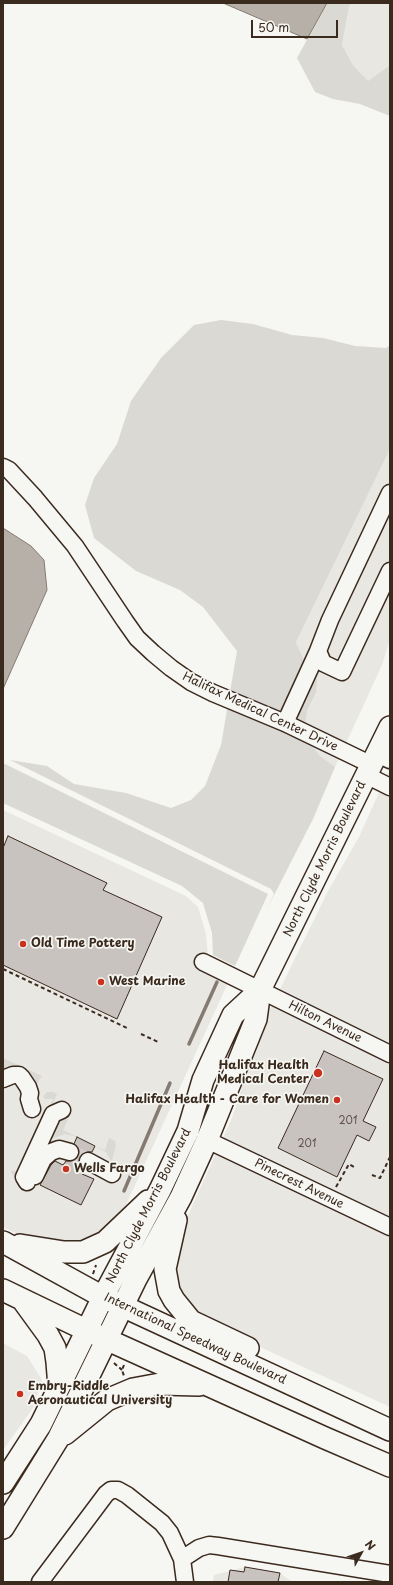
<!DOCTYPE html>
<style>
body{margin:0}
#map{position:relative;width:393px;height:1585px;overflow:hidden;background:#f6f6f2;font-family:"Playpen Sans",sans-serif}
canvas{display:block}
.frame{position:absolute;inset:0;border:4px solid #3b2a1e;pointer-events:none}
.north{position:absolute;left:341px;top:1533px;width:40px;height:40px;-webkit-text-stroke:3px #f6f6f2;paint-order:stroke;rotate:50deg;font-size:11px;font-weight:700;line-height:16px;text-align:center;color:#3b2a1e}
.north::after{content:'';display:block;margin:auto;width:14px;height:18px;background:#3b2a1e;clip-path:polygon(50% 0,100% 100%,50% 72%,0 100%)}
.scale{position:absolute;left:251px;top:20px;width:87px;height:18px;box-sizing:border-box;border:2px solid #3b2a1e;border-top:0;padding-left:5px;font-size:12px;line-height:14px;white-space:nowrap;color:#3b2a1e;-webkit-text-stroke:3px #f6f6f2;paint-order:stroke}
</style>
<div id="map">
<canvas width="393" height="1585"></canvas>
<div class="frame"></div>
<div class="north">N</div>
<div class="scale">50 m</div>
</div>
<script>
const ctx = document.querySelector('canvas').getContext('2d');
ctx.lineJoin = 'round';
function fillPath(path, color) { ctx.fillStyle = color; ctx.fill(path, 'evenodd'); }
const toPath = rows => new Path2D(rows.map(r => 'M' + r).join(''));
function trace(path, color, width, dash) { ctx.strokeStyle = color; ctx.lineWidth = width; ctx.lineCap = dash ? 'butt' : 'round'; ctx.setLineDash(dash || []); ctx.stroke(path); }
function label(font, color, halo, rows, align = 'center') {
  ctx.font = font + ' "Playpen Sans",sans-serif'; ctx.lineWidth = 3.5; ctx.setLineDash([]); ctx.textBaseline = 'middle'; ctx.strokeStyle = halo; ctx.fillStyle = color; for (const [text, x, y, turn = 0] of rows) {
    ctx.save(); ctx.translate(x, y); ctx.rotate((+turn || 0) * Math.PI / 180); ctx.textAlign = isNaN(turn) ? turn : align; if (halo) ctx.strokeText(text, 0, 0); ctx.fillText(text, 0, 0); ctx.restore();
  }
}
const built = toPath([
 [351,3,390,3,390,65,368,81,353,65,342,45,349,7],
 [390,449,390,639,382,665,335,767,319,755,307,739,305,726,307,711,316,693,306,665,296,642],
 [390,768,390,1407,208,1323,186,1305,178,1290,174,1267,179,1235,232,1118,261,1028,328,891,359,837],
 [3,810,186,896,198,907,206,934,208,957,233,972,124,1209,114,1220,92,1237,74,1244,26,1239,3,1227],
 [3,1343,27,1356,42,1380,33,1408,3,1450],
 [245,1567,280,1573,292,1582,213,1582,214,1575]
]);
const green = toPath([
 [327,3,351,3,349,7,342,45,353,65,368,81,390,65,390,116,360,104,333,99,315,92,297,58],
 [221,320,253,324,292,335,323,338,355,346,386,348,390,345,390,449,296,642,306,665,317,679,316,693,307,711,305,726,307,738,319,755,335,767,313,819,267,909,274,894,271,889,10,760,47,766,74,784,126,793,171,808,191,800,205,786,221,745,237,651,203,607,180,590,136,571,94,538,85,505,94,478,117,444,131,401,161,358,194,325],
 [3,763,268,894,235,966,213,955,212,933,203,903,182,886,3,803],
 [3,1058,42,1076,37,1083,27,1078,3,1075],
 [47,1092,53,1092,57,1094,50,1110,68,1119,63,1130,77,1137,65,1134,45,1141,26,1181,15,1177,12,1174,11,1171,21,1170,53,1099,45,1099,43,1097],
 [109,1138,115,1141,116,1146,112,1160,111,1161,106,1152,95,1146,105,1150]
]);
const water = toPath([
 [223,3,327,3,307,39,223,3],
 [3,528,31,546,44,560,47,590,3,689,3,528]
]);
const stream = toPath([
 [189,1044,217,982],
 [124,1191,170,1083]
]);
const building = toPath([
 [8,836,107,883,103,890,162,917,117,1019,3,965,3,848,8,836],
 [324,1051,383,1079,363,1121,376,1127,369,1141,357,1135,337,1177,278,1148,324,1051],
 [77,1137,95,1146,92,1152,87,1152,83,1153,79,1161,80,1166,84,1169,82,1174,94,1179,81,1205,40,1185,51,1165,55,1161,63,1165,66,1161,72,1161,77,1158,79,1150,74,1144,77,1137],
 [245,1567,280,1573,278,1582,228,1582,230,1570,244,1572,245,1567]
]);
const minorTunnel = toPath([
 [70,1152,88,1161]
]);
const path = toPath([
 [3,969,127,1028],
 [141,1034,158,1042],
 [372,1175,380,1178,390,1157],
 [336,1187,349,1164,356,1168],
 [93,1274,96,1265],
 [114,1363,122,1370],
 [124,1365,122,1370,124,1376]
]);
const minor = toPath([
 [3,467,9,470,35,498,75,546,125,621,137,638,153,653,171,668,191,682,213,693,285,723,372,765],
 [390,493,330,620,318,651,323,663,342,672,390,571],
 [285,723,318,651],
 [377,754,390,760],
 [366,775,390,787],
 [203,962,390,1054],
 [3,1079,13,1075,19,1075,22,1078,28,1087,30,1093,29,1099,32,1109],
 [207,1140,390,1227],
 [88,1161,112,1174],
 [35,1176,43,1159,51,1152,59,1149,70,1152],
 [27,1182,24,1177,53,1114,62,1110],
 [182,1559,199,1548,209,1545,218,1546,390,1574],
 [40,1582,106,1494,111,1490,118,1490,127,1495,162,1523,170,1533,182,1559,185,1582]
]);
const major = toPath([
 [176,1220,165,1269,169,1291,174,1300,191,1321,248,1348],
 [3,1242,103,1297,390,1430],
 [20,1245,64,1252,83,1252,105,1242,148,1201],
 [3,1290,88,1331,325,1438,390,1466],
 [24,1302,48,1335,55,1348,57,1362,59,1387],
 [65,1434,107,1400,133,1389,160,1384,199,1385],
 [3,1483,41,1424,103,1297,160,1190,188,1131,203,1080,233,1015,260,990],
 [3,1528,58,1439,136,1279,181,1197,207,1140,256,1019,260,990,390,727]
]);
const markers = [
 [23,944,4,"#c8321e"],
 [101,982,4,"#c8321e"],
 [318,1073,5,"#c8321e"],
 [337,1100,4,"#c8321e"],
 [66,1169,4,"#c8321e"],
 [20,1394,4,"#c8321e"]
];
const numberNames = [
 ["201",348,1121],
 ["201",307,1144]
];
const streetNames = [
 ["Halifax Medical Center Drive",260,712,25],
 ["North Clyde Morris Boulevard",325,859,-64],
 ["Hilton Avenue",325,1022,26],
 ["Pinecrest Avenue",299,1184,26],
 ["North Clyde Morris Boulevard",149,1206,-63],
 ["International Speedway Boulevard",195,1339,25]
];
const poiNames = [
 ["Old Time Pottery",31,944],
 ["West Marine",109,982],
 ["Halifax Health",309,1066,"right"],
 ["Medical Center",309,1080,"right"],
 ["Halifax Health - Care for Women",329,1100,"right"],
 ["Wells Fargo",74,1169],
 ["Embry-Riddle",28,1387],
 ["Aeronautical University",28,1401]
];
fillPath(built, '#e8e7e2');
fillPath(green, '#dad9d3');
fillPath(water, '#b6b0a9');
trace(water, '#857a71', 1);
trace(stream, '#857a71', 3.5);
fillPath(building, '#c8c3be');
trace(building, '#3b2a1e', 1);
trace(minorTunnel, '#d1cdc8', 16, [16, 8]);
trace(minor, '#3b2a1e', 19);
trace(major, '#3b2a1e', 24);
trace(path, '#3b2a1e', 2, [4, 3]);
trace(minor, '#f6f6f2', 16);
trace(major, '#f6f6f2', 21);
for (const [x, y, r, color] of markers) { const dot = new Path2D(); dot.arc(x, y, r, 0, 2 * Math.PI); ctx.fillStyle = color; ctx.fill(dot); trace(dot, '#f6f6f2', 1.5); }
label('10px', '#5e5046', null, numberNames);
label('12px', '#3b2a1e', '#f6f6f2', streetNames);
label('bold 12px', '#3b2a1e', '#f6f6f2', poiNames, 'left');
</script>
